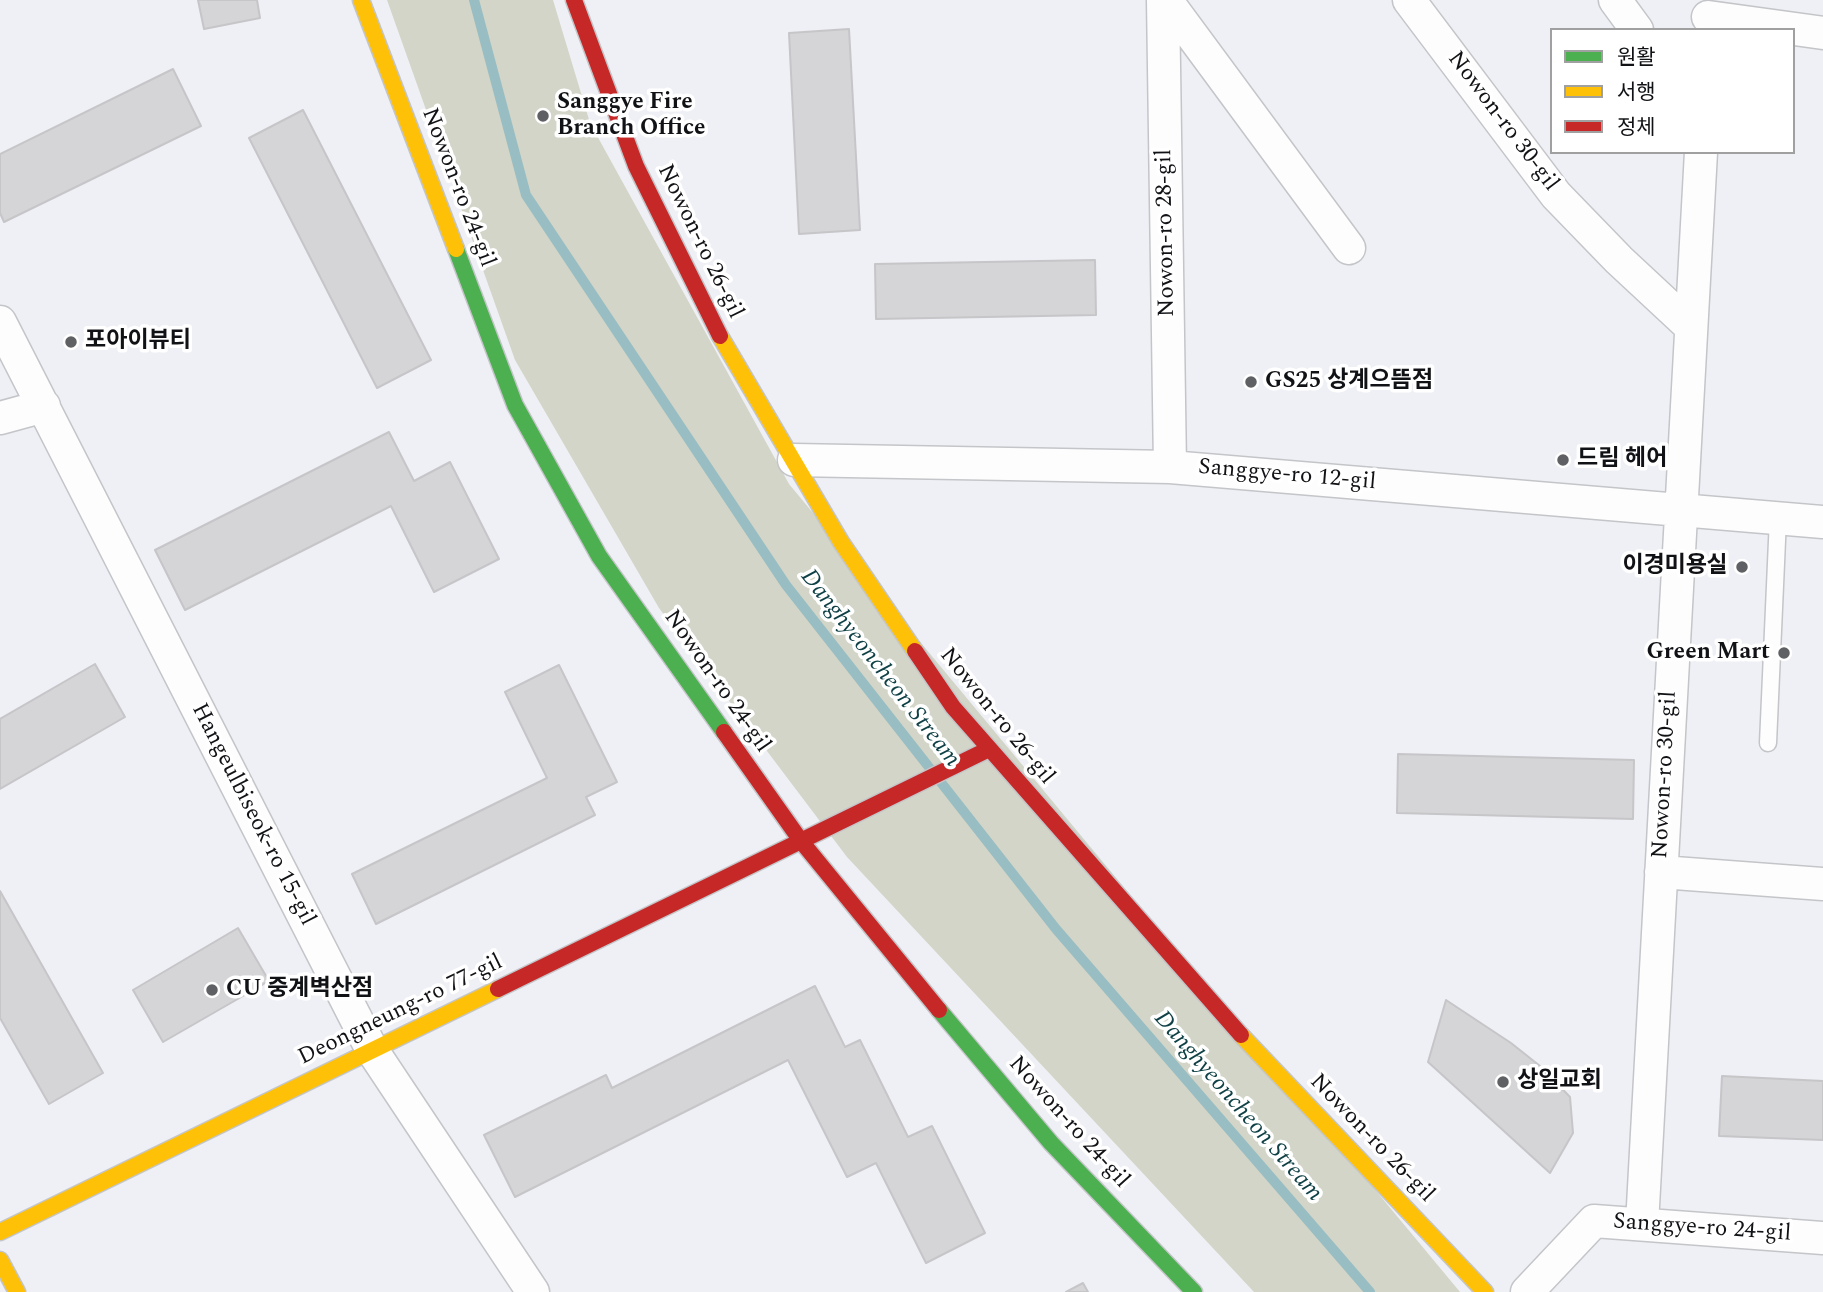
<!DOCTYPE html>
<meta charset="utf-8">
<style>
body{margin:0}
#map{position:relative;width:1823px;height:1292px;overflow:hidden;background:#eff0f5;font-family:Spectral,"Noto Sans KR",serif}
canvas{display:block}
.legend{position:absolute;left:1550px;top:28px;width:245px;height:126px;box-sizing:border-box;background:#fff;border:2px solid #a0a0a1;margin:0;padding:9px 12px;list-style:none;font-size:21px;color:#111215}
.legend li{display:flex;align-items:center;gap:14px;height:35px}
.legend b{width:35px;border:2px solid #a0a0a1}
</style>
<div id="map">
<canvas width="1823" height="1292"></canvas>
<ul class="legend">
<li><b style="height:9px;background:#4caf50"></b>원활</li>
<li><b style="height:9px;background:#ffc107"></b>서행</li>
<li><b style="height:9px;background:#c62828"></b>정체</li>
</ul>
</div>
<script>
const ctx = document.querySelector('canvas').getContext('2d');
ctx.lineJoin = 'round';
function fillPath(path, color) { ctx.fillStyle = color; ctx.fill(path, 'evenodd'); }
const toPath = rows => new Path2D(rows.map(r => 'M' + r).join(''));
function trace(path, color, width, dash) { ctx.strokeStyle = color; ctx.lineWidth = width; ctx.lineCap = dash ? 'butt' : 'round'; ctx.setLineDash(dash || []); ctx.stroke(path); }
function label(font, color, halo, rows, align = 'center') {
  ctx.font = font + ' Spectral,"Noto Sans KR",serif'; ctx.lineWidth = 7; ctx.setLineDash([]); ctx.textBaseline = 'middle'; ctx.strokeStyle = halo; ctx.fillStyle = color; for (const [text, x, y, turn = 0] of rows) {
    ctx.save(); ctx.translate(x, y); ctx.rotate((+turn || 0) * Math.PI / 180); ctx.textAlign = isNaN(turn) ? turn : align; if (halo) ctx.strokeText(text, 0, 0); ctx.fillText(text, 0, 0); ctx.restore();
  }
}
const green = toPath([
 [387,0,553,0,590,123,789,484,1460,1292,1254,1292,847,857,659,608,515,360]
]);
const stream = toPath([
 [474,0,526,195,786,585,1056,929,1370,1292]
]);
const building = toPath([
 [198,0,257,0,260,18,204,29,198,0],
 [849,29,860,230,799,234,789,33,849,29],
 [173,69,201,126,4,222,0,213,0,154,173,69],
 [303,110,431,360,377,388,249,138,303,110],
 [1095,260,1096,315,876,319,875,264,1095,260],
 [389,432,414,481,450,462,499,559,434,592,391,506,185,610,155,550,389,432],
 [95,664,125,717,0,789,0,719,95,664],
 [559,665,617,782,586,797,595,815,376,924,352,874,547,778,505,692,559,665],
 [1398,754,1634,760,1633,819,1397,813,1398,754],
 [0,891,103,1073,49,1104,0,1018,0,891],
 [238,928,269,981,163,1042,133,990,238,928],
 [815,986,845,1047,860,1040,908,1137,932,1126,985,1233,926,1263,876,1163,847,1177,788,1060,515,1197,484,1135,606,1075,612,1088,815,986],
 [1446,1000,1511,1043,1540,1066,1570,1097,1573,1133,1550,1173,1428,1062,1446,1000],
 [1722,1076,1823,1081,1823,1140,1719,1136,1722,1076],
 [1083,1283,1088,1292,1066,1292,1083,1283]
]);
const lane = toPath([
 [1768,743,1778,518]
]);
const street = toPath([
 [1163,0,1170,467],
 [1166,0,1349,248],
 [1409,0,1556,195,1619,260,1691,327],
 [1615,0,1637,30],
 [1708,17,1823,33],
 [0,322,372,1050,533,1292],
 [0,418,44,406],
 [794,460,1170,467,1823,522],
 [1661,872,1823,884],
 [1642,1224,1701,152],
 [1527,1292,1594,1221,1823,1238]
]);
const fast = toPath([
 [456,249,515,405,599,556,724,732],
 [939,1010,1051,1143,1194,1292]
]);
const slow = toPath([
 [361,0,456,249],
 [720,336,841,542,915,651],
 [1241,1035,1485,1292],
 [0,1232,498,989],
 [0,1260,17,1292]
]);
const jam = toPath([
 [574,0,636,166,720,336],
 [915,651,953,707,1241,1035],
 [724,732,801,841,939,1010],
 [498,989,989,749]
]);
const markers = [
 [543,116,7,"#5f6063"],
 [71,342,7,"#5f6063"],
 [1251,382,7,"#5f6063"],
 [1563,460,7,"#5f6063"],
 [1742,567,7,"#5f6063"],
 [1784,653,7,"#5f6063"],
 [212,990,7,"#5f6063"],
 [1503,1082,7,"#5f6063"]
];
const poiNames = [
 ["Sanggye Fire",557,103],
 ["Branch Office",557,129],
 ["포아이뷰티",85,342],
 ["GS25 상계으뜸점",1265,382],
 ["드림 헤어",1577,460],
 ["이경미용실",1728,567,"right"],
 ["Green Mart",1770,653,"right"],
 ["CU 중계벽산점",226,990],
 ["상일교회",1517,1082]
];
const streetNames = [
 ["Nowon-ro 30-gil",1502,122,53],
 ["Nowon-ro 24-gil",457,188,69],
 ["Nowon-ro 28-gil",1167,233,-91],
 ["Nowon-ro 26-gil",699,242,64],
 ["Sanggye-ro 12-gil",1287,476,5],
 ["Nowon-ro 24-gil",716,682,55],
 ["Nowon-ro 26-gil",996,717,51],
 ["Nowon-ro 30-gil",1666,775,-87],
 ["Hangeulbiseok-ro 15-gil",252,815,63],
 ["Deongneung-ro 77-gil",401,1011,-26],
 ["Nowon-ro 24-gil",1068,1123,48],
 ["Nowon-ro 26-gil",1371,1139,46],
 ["Sanggye-ro 24-gil",1702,1229,4]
];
const waterNames = [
 ["Danghyeoncheon Stream",879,669,52],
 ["Danghyeoncheon Stream",1237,1107,49]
];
fillPath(green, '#d2d5c7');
trace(stream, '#98bdc3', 10);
fillPath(building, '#d5d4d7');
trace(building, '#c6c5c8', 2);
trace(lane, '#c4c5c8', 19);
trace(street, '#c4c5c8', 35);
trace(fast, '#c4c5c8', 19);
trace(slow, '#c4c5c8', 19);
trace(jam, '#c4c5c8', 19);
trace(lane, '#fdfdfe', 16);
trace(street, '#fdfdfe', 32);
trace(fast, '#4caf50', 16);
trace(slow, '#ffc107', 16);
trace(jam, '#c62828', 16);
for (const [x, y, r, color] of markers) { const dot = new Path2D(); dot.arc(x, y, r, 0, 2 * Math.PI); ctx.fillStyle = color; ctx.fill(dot); trace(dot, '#fff', 2.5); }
label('bold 23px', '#111215', '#fff', poiNames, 'left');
label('23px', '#111215', '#fff', streetNames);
label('italic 24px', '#104146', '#fff', waterNames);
</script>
